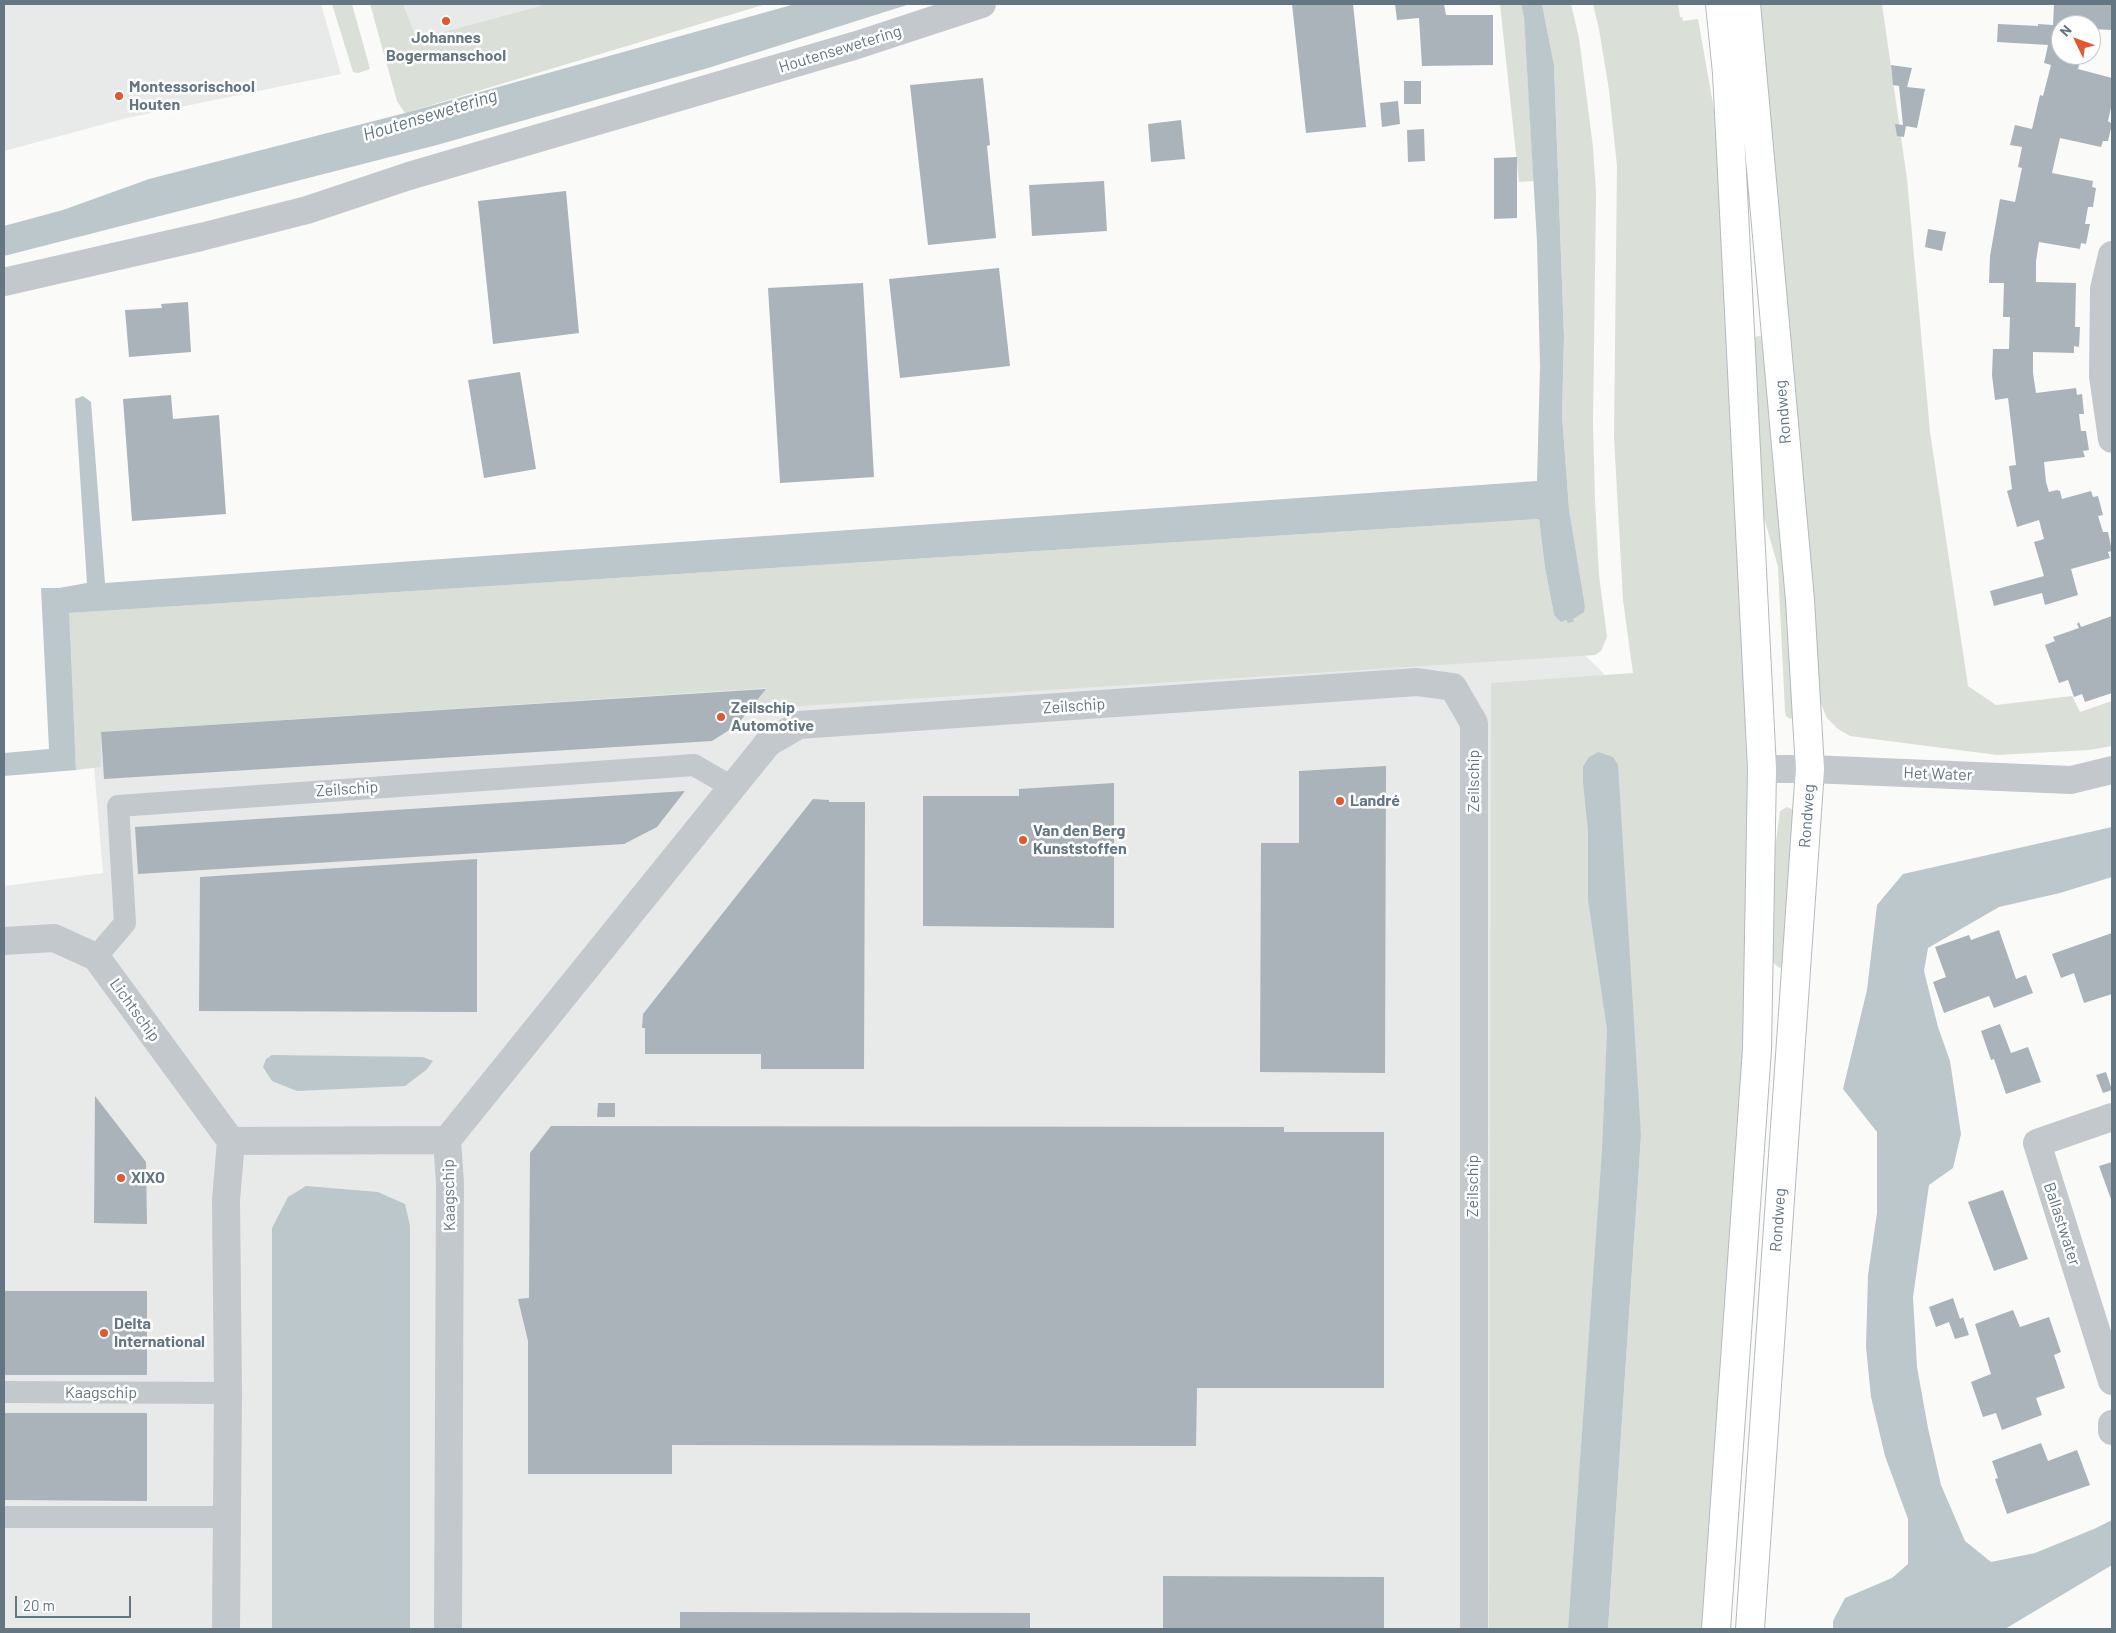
<!DOCTYPE html>
<meta charset="utf-8">
<style>
body{margin:0}
#map{position:relative;width:2116px;height:1633px;overflow:hidden;background:#fafaf8;font-family:Barlow,sans-serif}
canvas{display:block}
.frame{position:absolute;inset:0;border:5px solid #657683;pointer-events:none}
.north{position:absolute;left:2051px;top:15px;width:50px;height:50px;box-sizing:border-box;background:#fff;border:1px solid #c1c8cd;border-radius:50%;rotate:312deg;font-size:14px;font-weight:700;line-height:20px;text-align:center;color:#657683}
.north::after{content:'';display:block;margin:auto;width:18px;height:22px;background:#e4572e;clip-path:polygon(50% 0,100% 100%,50% 72%,0 100%)}
.scale{position:absolute;left:15px;top:1596px;width:116px;height:22px;box-sizing:border-box;border:2px solid #657683;border-top:0;padding-left:6px;font-size:15px;line-height:18px;white-space:nowrap;color:#657683;-webkit-text-stroke:4px #fff;paint-order:stroke}
</style>
<div id="map">
<canvas width="2116" height="1633"></canvas>
<div class="frame"></div>
<div class="north">N</div>
<div class="scale">20 m</div>
</div>
<script>
const ctx = document.querySelector('canvas').getContext('2d');
ctx.lineJoin = 'round';
function fillPath(path, color) { ctx.fillStyle = color; ctx.fill(path, 'evenodd'); }
const toPath = rows => new Path2D(rows.map(r => 'M' + r).join(''));
function trace(path, color, width, dash) { ctx.strokeStyle = color; ctx.lineWidth = width; ctx.lineCap = dash ? 'butt' : 'round'; ctx.setLineDash(dash || []); ctx.stroke(path); }
function label(font, color, halo, rows, align = 'center') {
  ctx.font = font + ' Barlow,sans-serif'; ctx.lineWidth = 5; ctx.setLineDash([]); ctx.textBaseline = 'middle'; ctx.strokeStyle = halo; ctx.fillStyle = color; for (const [text, x, y, turn = 0] of rows) {
    ctx.save(); ctx.translate(x, y); ctx.rotate((+turn || 0) * Math.PI / 180); ctx.textAlign = isNaN(turn) ? turn : align; if (halo) ctx.strokeText(text, 0, 0); ctx.fillText(text, 0, 0); ctx.restore();
  }
}
const built = toPath([
 [4,4,321,4,341,74,127,118,4,151],
 [403,4,547,4,417,39],
 [1523,594,1663,732,1570,1629,4,1629,4,886,103,873,89,708]
]);
const green = toPath([
 [332,4,352,4,370,69,358,73,353,72],
 [370,4,403,4,417,39,547,4,766,4,405,113,397,101],
 [1500,4,1521,4,1524,18,1534,181,1519,182],
 [1542,4,1571,4,1579,38,1593,147,1596,193,1593,424,1595,500,1599,575,1607,637,1601,651,1595,655,767,708,757,701,766,688,101,732,101,767,76,770,68,613,1539,519,1545,568,1554,615,1571,623,1573,622,1573,619,1585,606,1569,509,1562,415,1564,337,1554,65],
 [1593,4,1678,4,1680,17,1682,17,1683,21,1698,19,1728,189,1727,299,1730,426,1746,660,1750,1065,1709,1629,1608,1629,1641,1136,1588,758,1583,767,1583,783,1588,831,1588,900,1607,1030,1602,1150,1568,1629,1489,1629,1491,683,1633,673,1623,600,1614,437,1617,166,1609,90,1599,29],
 [1754,4,1882,4,1907,179,1930,432,1968,686,1996,705,2072,696,2080,712,2112,701,2112,746,2089,750,1997,755,1850,736,1838,729,1827,718,1818,697],
 [1758,336,1764,337,1772,345,1794,718,1790,719,1786,716,1785,711,1778,567,1754,482,1753,338],
 [1787,807,1794,810,1783,965,1780,968,1772,962,1774,857,1780,811]
]);
const water = toPath([
 [795,4,910,4,708,68,437,145,4,256,4,226,63,210,149,179,405,113],
 [1521,4,1542,4,1554,65,1564,337,1562,415,1569,509,1585,606,1584,612,1573,619,1574,622,1568,623,1566,620,1561,622,1554,615,1545,568,1539,519,69,613,76,770,4,776,4,753,49,749,41,588,59,588,87,583,75,399,83,396,91,402,105,583,1537,481,1540,367,1537,242,1524,18],
 [1598,752,1613,757,1618,765,1641,1136,1608,1629,1568,1629,1602,1150,1607,1030,1588,900,1588,831,1583,783,1583,767,1588,758],
 [2112,827,2112,877,2060,893,1999,907,1928,948,1924,971,1938,1027,1950,1061,1961,1134,1953,1168,1929,1185,1913,1297,1917,1367,1928,1428,1941,1485,1965,1541,1991,1562,2035,1553,2094,1529,2112,1520,2112,1565,2005,1629,1833,1629,1833,1621,1845,1598,1892,1578,1908,1564,1908,1519,1885,1456,1871,1397,1866,1347,1868,1275,1877,1213,1877,1132,1843,1089,1867,990,1877,905,1903,874],
 [272,1055,423,1057,433,1061,426,1070,405,1086,297,1091,272,1081,263,1067,266,1059],
 [306,1186,378,1192,405,1204,410,1226,410,1629,272,1629,272,1228,288,1197]
]);
const building = toPath([
 [1292,4,1353,4,1366,127,1306,133],
 [1395,4,1444,4,1446,15,1493,15,1493,65,1422,66,1419,18,1397,20],
 [2054,4,2112,4,2112,30,2091,29,2091,25,2061,25,2061,55,2082,55,2078,69,2112,78,2112,103,2108,121,2112,124,2108,141,2103,141,2101,147,2060,138,2052,173,2093,181,2092,187,2096,188,2093,207,2088,207,2085,224,2090,224,2086,244,2081,243,2080,249,2039,242,2036,261,2036,282,2076,283,2075,327,2080,327,2079,347,2074,346,2074,353,2033,352,2033,373,2036,393,2076,388,2077,395,2082,394,2084,414,2079,414,2081,431,2086,431,2089,450,2083,451,2085,457,2044,462,2046,482,2049,492,2057,490,2060,491,2062,499,2091,491,2093,497,2098,496,2103,515,2098,516,2103,532,2108,532,2112,551,2108,552,2110,558,2071,569,2078,595,2045,605,2042,593,1994,606,1990,591,2044,576,2034,542,2044,539,2039,520,2017,527,2007,491,2012,489,2009,466,2016,465,2012,431,2008,398,1995,400,1992,375,1993,349,2009,349,2010,317,2003,317,2004,283,1989,283,1990,256,2000,199,2015,202,2022,168,2018,167,2022,147,2010,145,2015,125,2032,129,2040,95,2043,96,2051,65,2044,63,2048,45,1997,42,1998,24,2038,26,2038,24,2053,25],
 [1891,65,1912,68,1907,87,1925,89,1917,128,1906,126,1904,137,1897,136,1895,124,1903,125,1899,86,1893,85],
 [983,78,990,145,987,146,996,238,928,245,910,85],
 [1404,81,1421,81,1421,104,1404,104],
 [1398,101,1400,124,1382,127,1380,103],
 [1181,120,1185,159,1151,162,1148,124],
 [1424,129,1425,161,1408,162,1407,130],
 [1517,157,1517,218,1494,219,1494,158],
 [1104,181,1107,231,1032,236,1029,185],
 [566,191,579,333,493,344,478,201],
 [1928,229,1946,232,1942,251,1925,247],
 [999,268,1010,366,900,378,889,279],
 [863,283,874,477,780,483,768,288],
 [188,302,191,352,129,357,125,310,162,308,161,304],
 [520,372,536,469,484,478,468,380],
 [171,395,173,419,219,415,226,514,132,521,123,399],
 [2112,616,2112,693,2085,702,2082,694,2074,697,2068,680,2059,683,2045,645,2055,641,2053,637,2079,628,2077,624,2079,622,2081,627],
 [766,689,737,725,712,741,104,779,101,732],
 [1386,766,1385,1073,1260,1072,1261,843,1299,843,1299,771],
 [1114,783,1114,928,923,926,923,796,1019,796,1019,789],
 [685,791,657,827,624,844,138,874,135,827],
 [813,799,829,800,829,802,865,802,864,1069,761,1069,761,1054,645,1054,645,1028,642,1028,643,1014],
 [477,859,477,1012,199,1011,200,877],
 [1999,930,2016,979,2026,975,2033,993,1994,1008,1989,996,1944,1013,1933,982,1946,977,1935,947,1969,935,1971,940],
 [2112,933,2112,994,2084,1003,2074,973,2061,978,2052,954],
 [2000,1024,2011,1053,2028,1047,2041,1082,2006,1094,1994,1059,1991,1060,1981,1031],
 [2106,1072,2112,1090,2103,1093,2096,1075],
 [95,1096,146,1162,147,1224,94,1223],
 [598,1103,615,1103,615,1117,597,1117],
 [551,1126,1284,1127,1284,1132,1384,1132,1384,1388,1197,1388,1196,1446,672,1445,672,1474,528,1474,528,1341,518,1299,529,1298,530,1153],
 [2112,1162,2112,1202,2099,1166],
 [2003,1190,2028,1259,1994,1271,1968,1202],
 [4,1291,147,1291,147,1375,4,1375],
 [1953,1298,1960,1319,1963,1317,1969,1335,1955,1339,1949,1322,1936,1327,1929,1307],
 [2013,1310,2020,1327,2049,1317,2061,1352,2054,1355,2065,1388,2036,1398,2042,1415,2002,1430,1996,1413,1983,1417,1971,1382,1991,1374,1975,1324],
 [4,1413,147,1413,147,1501,4,1500],
 [2041,1443,2048,1461,2077,1450,2090,1485,2007,1514,1995,1479,1998,1478,1992,1461],
 [1163,1576,1384,1577,1384,1629,1163,1629],
 [680,1612,1030,1613,1030,1629,680,1629]
]);
const service = toPath([
 [96,957,125,923,118,806,694,765,732,787],
 [4,1392,228,1393],
 [4,1517,226,1517]
]);
const minor = toPath([
 [2112,255,2104,289,2103,376,2112,439],
 [4,282,201,237,307,210,409,176,857,45,982,4],
 [1762,769,1810,769,2071,780,2112,770],
 [4,941,54,938,96,957,231,1141],
 [2112,1117,2037,1143,2112,1381],
 [447,1140,768,743,799,725,1417,682,1453,687,1474,723,1474,1629],
 [231,1141,447,1140,450,1183,448,1629],
 [2112,1424,2112,1431],
 [226,1629,228,1393,226,1200,231,1141]
]);
const secondary = toPath([
 [1746,4,1800,600,1810,769,1750,1629],
 [1716,1629,1757,1049,1762,769,1727,73,1720,4]
]);
const markers = [
 [446,21,5,"#e4572e"],
 [119,96,5,"#e4572e"],
 [721,717,5,"#e4572e"],
 [1340,801,5,"#e4572e"],
 [1023,840,5,"#e4572e"],
 [121,1178,5,"#e4572e"],
 [104,1333,5,"#e4572e"]
];
const poiNames = [
 ["Johannes",446,38,"center"],
 ["Bogermanschool",446,56,"center"],
 ["Montessorischool",129,87],
 ["Houten",129,105],
 ["Zeilschip",731,708],
 ["Automotive",731,726],
 ["Landré",1350,801],
 ["Van den Berg",1033,831],
 ["Kunststoffen",1033,849],
 ["XIXO",131,1178],
 ["Delta",114,1324],
 ["International",114,1342]
];
const streetNames = [
 ["Houtensewetering",840,49,-17],
 ["Rondweg",1783,412,-95],
 ["Zeilschip",1074,706,-4],
 ["Het Water",1938,774,2],
 ["Zeilschip",1474,781,-90],
 ["Zeilschip",347,789,-4],
 ["Rondweg",1807,816,-86],
 ["Lichtschip",135,1010,54],
 ["Zeilschip",1473,1186,-90],
 ["Kaagschip",449,1195,-91],
 ["Rondweg",1778,1220,-86],
 ["Ballastwater",2062,1224,72],
 ["Kaagschip",101,1393]
];
const waterNames = [
 ["Houtensewetering",430,115,-17]
];
fillPath(built, '#e8e9e9');
fillPath(green, '#dadfd7');
fillPath(water, '#bbc7cb');
fillPath(building, '#aab3b9');
trace(secondary, '#b3babf', 30);
trace(service, '#c3c8cc', 22);
trace(minor, '#c3c8cc', 28);
trace(secondary, '#fff', 28);
for (const [x, y, r, color] of markers) { const dot = new Path2D(); dot.arc(x, y, r, 0, 2 * Math.PI); ctx.fillStyle = color; ctx.fill(dot); trace(dot, '#fff', 2); }
label('bold 16px', '#657683', '#fff', poiNames, 'left');
label('16px', '#657683', '#fff', streetNames);
label('italic 18px', '#60757c', '#fff', waterNames);
</script>
